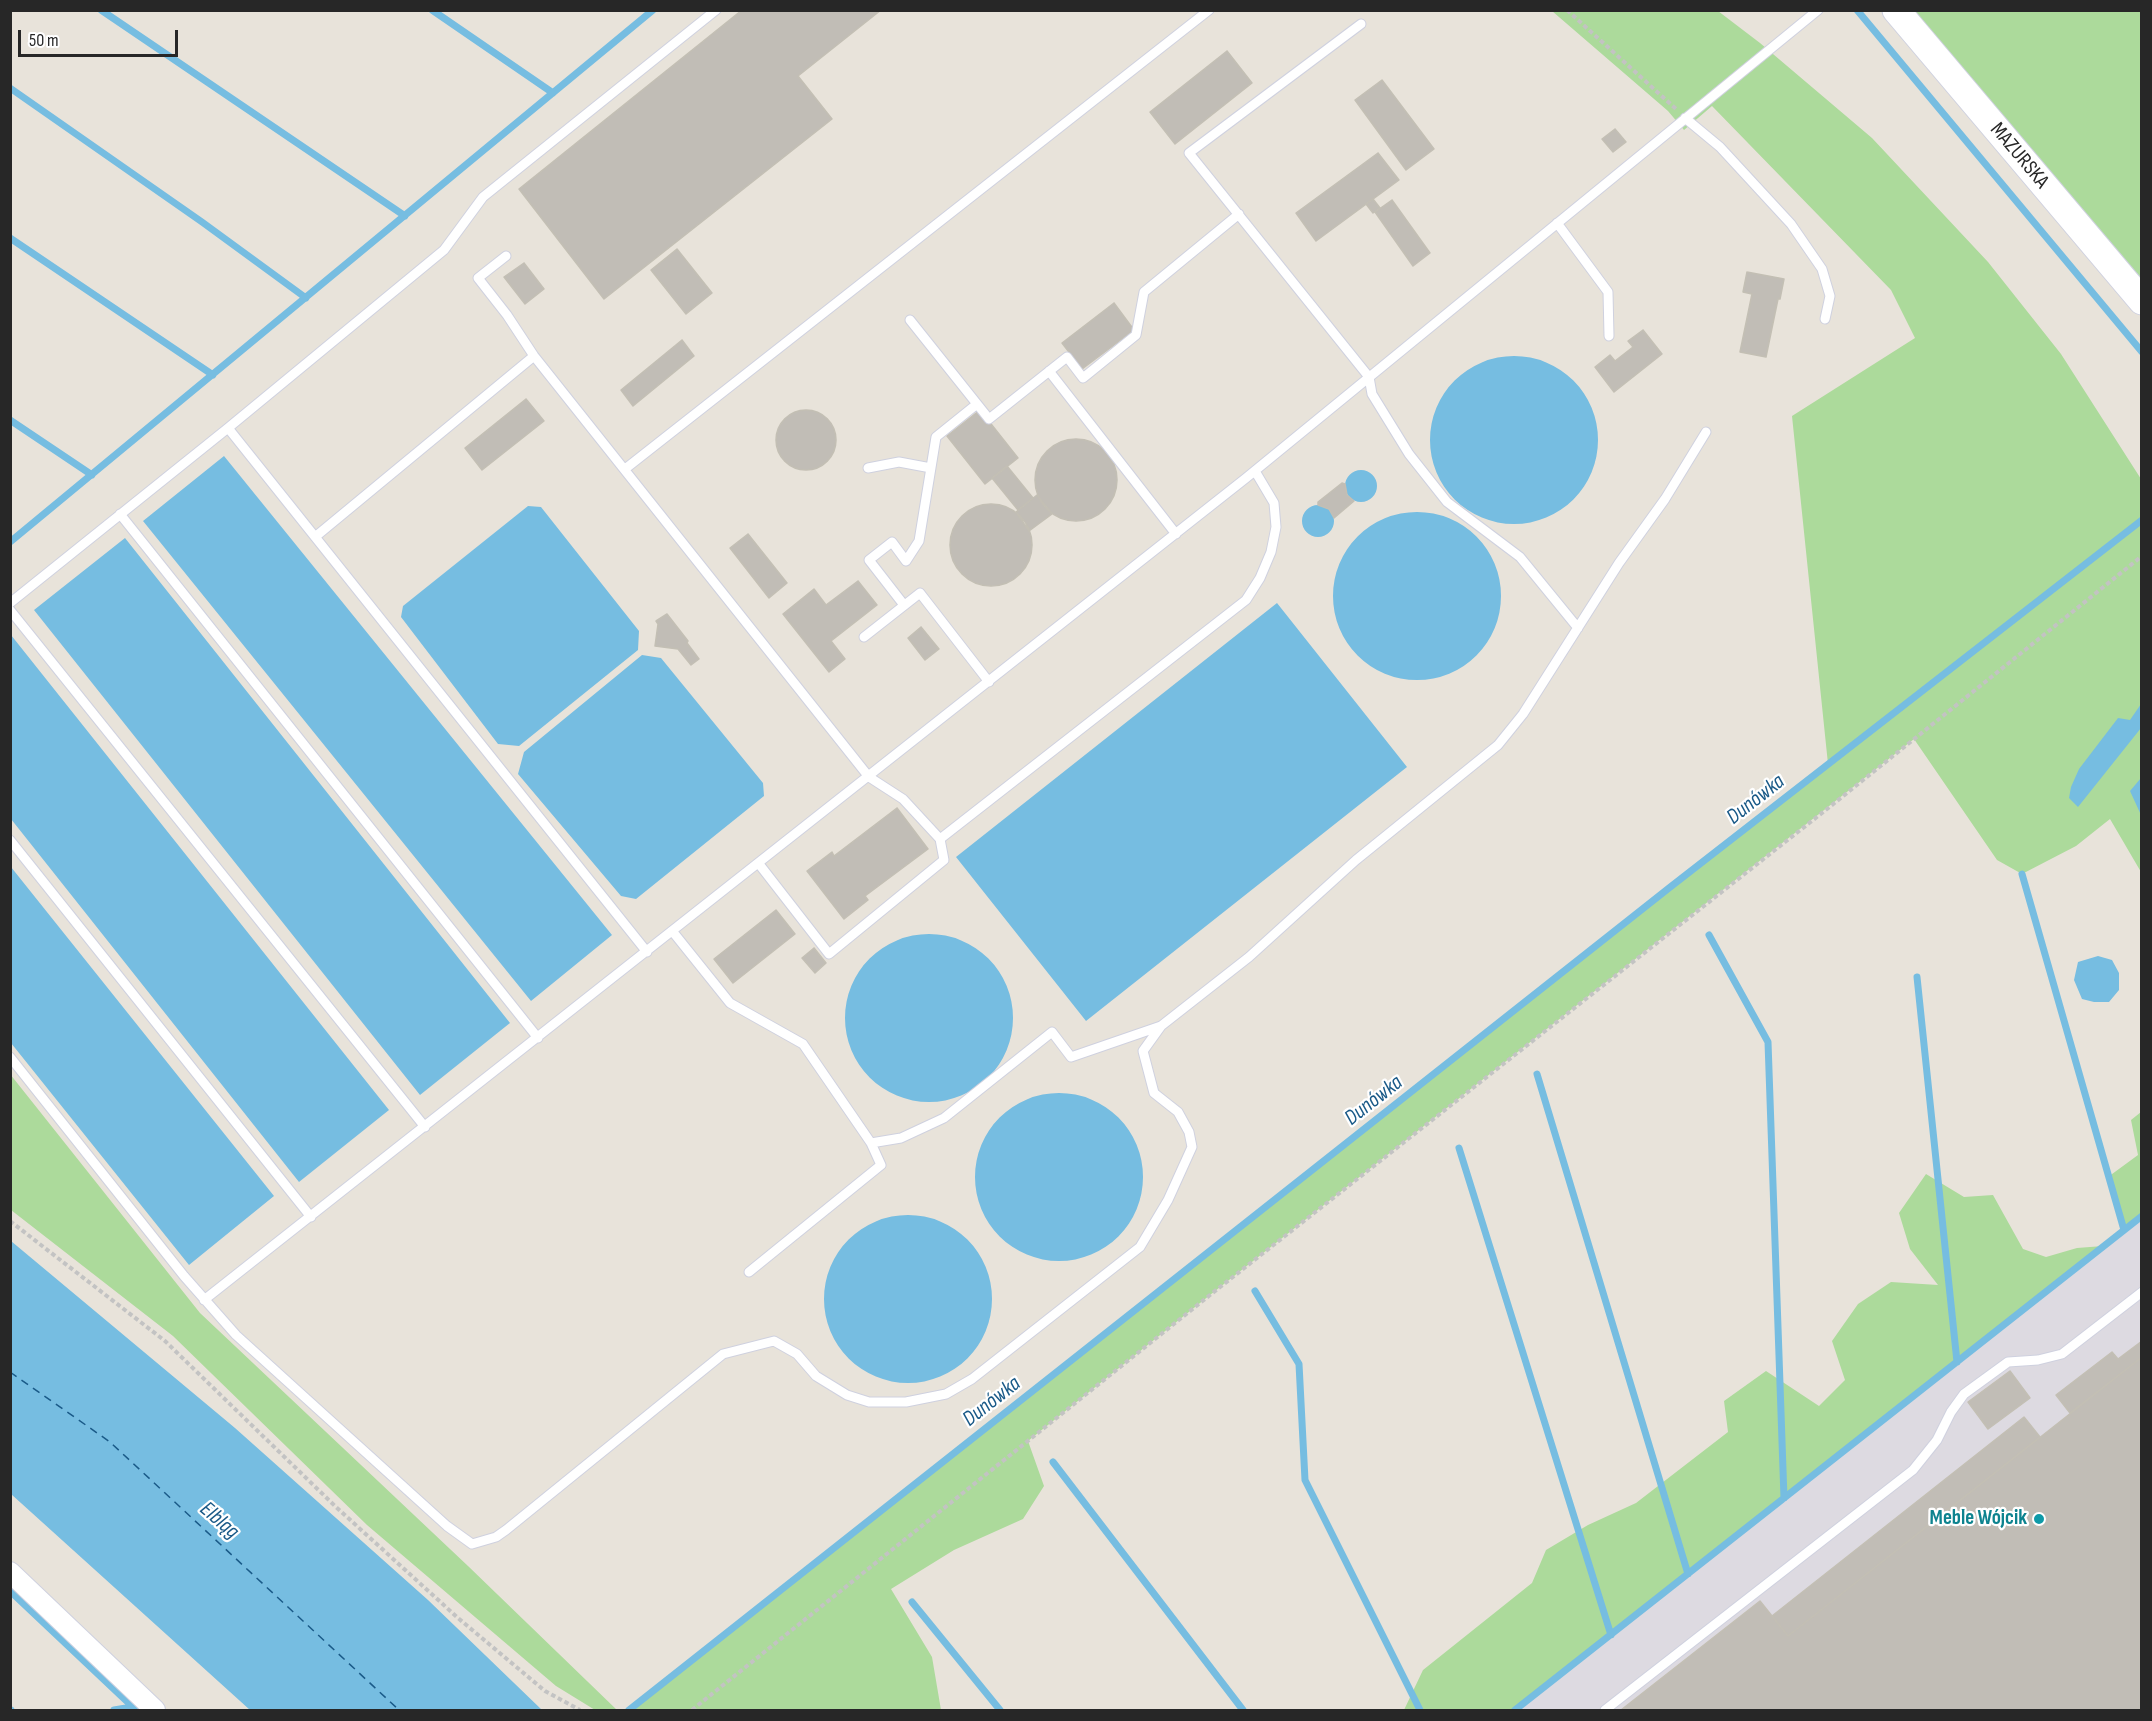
<!DOCTYPE html>
<meta charset="utf-8">
<style>
body{margin:0}
#map{position:relative;width:2152px;height:1721px;overflow:hidden;background:#e8e3da;font-family:"Sofia Sans Condensed",sans-serif}
canvas{display:block}
.frame{position:absolute;inset:0;border:12px solid #272727;pointer-events:none}
.scale{position:absolute;left:18px;top:30px;width:160px;height:27px;box-sizing:border-box;border:3px solid #272727;border-top:0;padding-left:8px;font-size:18px;line-height:21px;white-space:nowrap;color:#272727;-webkit-text-stroke:4px #fff;paint-order:stroke}
</style>
<div id="map">
<canvas width="2152" height="1721"></canvas>
<div class="frame"></div>
<div class="scale">50 m</div>
</div>
<script>
const ctx = document.querySelector('canvas').getContext('2d');
ctx.lineJoin = 'round';
function fillPath(path, color) { ctx.fillStyle = color; ctx.fill(path, 'evenodd'); }
const toPath = rows => new Path2D(rows.map(r => 'M' + r).join(''));
function trace(path, color, width, dash) { ctx.strokeStyle = color; ctx.lineWidth = width; ctx.lineCap = dash ? 'butt' : 'round'; ctx.setLineDash(dash || []); ctx.stroke(path); }
function label(font, color, halo, rows, align = 'center') {
  ctx.font = font + ' "Sofia Sans Condensed",sans-serif'; ctx.lineWidth = 4.5; ctx.setLineDash([]); ctx.textBaseline = 'middle'; ctx.strokeStyle = halo; ctx.fillStyle = color; for (const [text, x, y, turn = 0] of rows) {
    ctx.save(); ctx.translate(x, y); ctx.rotate((+turn || 0) * Math.PI / 180); ctx.textAlign = isNaN(turn) ? turn : align; if (halo) ctx.strokeText(text, 0, 0); ctx.fillText(text, 0, 0); ctx.restore();
  }
}
const industrial = toPath([
 [2141,1216,2141,1710,1515,1710,1957,1362]
]);
const green = toPath([
 [1552,11,1718,11,1760,43,1872,138,1988,262,2061,354,2141,479,2141,872,2110,819,2076,846,2022,874,1997,860,1914,739,1210,1295,1028,1441,1044,1486,1023,1519,954,1550,891,1589,932,1657,941,1710,629,1710,1828,764,1792,416,1915,338,1891,290,1712,106,1684,130,1668,111],
 [1911,11,2141,11,2141,284],
 [10,1074,200,1313,468,1566,617,1710,595,1710,556,1686,367,1525,173,1336,11,1210],
 [2141,1112,2141,1216,2124,1230,2108,1177,2138,1155,2131,1120],
 [1926,1174,1964,1197,1993,1195,2023,1249,2046,1257,2077,1248,2103,1246,1515,1710,1404,1710,1423,1670,1532,1583,1546,1550,1588,1525,1636,1503,1728,1432,1724,1401,1766,1371,1819,1406,1845,1380,1832,1341,1858,1304,1891,1282,1938,1285,1910,1249,1899,1213]
]);
const water = toPath([
 '1430 440a84 84 0 1 1 168 0a84 84 0 1 1-168 0Z',
 [224,456,612,935,531,1001,143,521],
 '1345 486a16 16 0 1 1 32 0a16 16 0 1 1-32 0Z',
 '1302 521a16 16 0 1 1 32 0a16 16 0 1 1-32 0Z',
 [528,506,541,507,639,631,638,650,519,746,498,744,401,617,403,606],
 '1333 596a84 84 0 1 1 168 0a84 84 0 1 1-168 0Z',
 [125,538,510,1023,420,1095,34,610],
 [1277,603,1407,767,1086,1021,956,857],
 [11,635,389,1110,299,1182,11,819],
 [642,655,661,658,763,783,764,796,636,899,621,896,518,774,524,752],
 [2141,704,2141,728,2078,807,2069,798,2071,787,2079,769,2118,718,2130,720],
 [2141,778,2141,815,2130,791],
 [11,867,274,1196,189,1265,11,1043],
 '845 1018a84 84 0 1 1 168 0a84 84 0 1 1-168 0Z',
 [2098,956,2112,960,2119,973,2119,990,2109,1002,2094,1002,2082,999,2074,980,2078,962],
 '975 1177a84 84 0 1 1 168 0a84 84 0 1 1-168 0Z',
 '824 1299a84 84 0 1 1 168 0a84 84 0 1 1-168 0Z',
 [11,1241,235,1428,428,1600,542,1710,250,1710,11,1494]
]);
const stream = toPath([
 [101,10,405,216],
 [432,10,553,93],
 [1857,10,2142,352],
 [10,88,202,222,306,298],
 [10,238,213,375],
 [10,420,92,475],
 [10,542,653,10],
 [2022,874,2124,1230],
 [1709,935,1768,1042,1784,1498],
 [1917,977,1957,1362],
 [1537,1074,1688,1574],
 [1459,1148,1611,1635],
 [1255,1291,1299,1364,1305,1480,1420,1710],
 [1053,1462,1243,1710],
 [10,1591,136,1710],
 [912,1602,1000,1710],
 [10,1710,11,1710],
 [114,1710,132,1707],
 [629,1710,1669,888,2142,520],
 [1515,1710,2142,1216]
]);
const ferry = toPath([
 [10,1372,110,1442,399,1710]
]);
const building = toPath([
 [742,10,881,10,798,76,832,119,604,299,519,189,742,10],
 [1227,51,1252,83,1175,144,1150,112,1227,51],
 [1382,80,1434,149,1406,170,1355,100,1382,80],
 [1615,129,1626,142,1613,152,1602,139,1615,129],
 [1378,153,1399,180,1316,241,1296,213,1378,153],
 [1373,199,1380,208,1373,213,1366,204,1373,199],
 [1392,200,1430,253,1413,266,1375,212,1392,200],
 [677,249,712,293,686,314,651,270,677,249],
 [524,263,544,289,525,304,504,277,524,263],
 [1747,272,1784,279,1780,299,1778,299,1766,357,1740,352,1752,294,1743,292,1747,272],
 [1114,303,1134,330,1082,369,1062,343,1114,303],
 [1643,330,1662,354,1614,392,1595,367,1610,355,1615,361,1633,347,1628,341,1643,330],
 [682,340,694,356,633,406,621,390,682,340],
 [526,399,544,421,482,470,465,448,526,399],
 [980,410,1018,458,985,484,947,436,980,410],
 '776 440a30 30 0 1 1 60 0a30 30 0 1 1-60 0Z',
 '1035 480a41 41 0 1 1 82 0a41 41 0 1 1-82 0Z',
 [1007,466,1033,498,1018,510,992,478,1007,466],
 [1342,483,1345,484,1347,495,1354,501,1334,518,1329,509,1318,505,1318,502,1342,483],
 [1037,495,1052,514,1029,531,1016,512,1037,495],
 '950 545a41 41 0 1 1 82 0a41 41 0 1 1-82 0Z',
 [748,534,787,583,769,598,730,548,748,534],
 [858,581,877,605,831,641,845,659,829,672,783,614,814,589,826,605,858,581],
 [667,614,688,641,687,643,699,659,691,665,678,649,655,646,658,624,656,621,667,614],
 [921,627,939,649,925,660,908,638,921,627],
 [897,808,928,849,865,896,868,900,844,919,807,871,832,852,834,856,897,808],
 [776,910,795,934,733,983,714,959,776,910],
 [814,948,826,963,815,973,802,958,814,948],
 [2142,1341,2142,1357,2070,1413,2056,1395,2112,1352,2118,1359,2142,1341],
 [2142,1357,2142,1710,1621,1710,1760,1601,1788,1636,2142,1357],
 [2010,1371,2030,1398,1988,1429,1968,1402,2010,1371],
 [2024,1417,2040,1437,1788,1636,1772,1616,2024,1417]
]);
const path = toPath([
 [1567,10,1676,109],
 [10,1221,165,1341,336,1507,458,1618,545,1691,580,1710],
 [692,1710,1210,1295,1827,809,2142,556]
]);
const lane = toPath([
 [1361,24,1189,153,1369,377,1372,394,1409,454,1447,502,1520,557,1578,628],
 [1685,118,1720,147,1791,224,1822,269,1830,296,1825,319],
 [1557,223,1608,292,1609,336],
 [506,256,478,278,507,315,534,356,869,777,903,799,940,839,1246,600,1260,578,1271,552,1276,527,1274,503,1255,471],
 [910,320,989,419,1067,357,1083,378,1136,335,1144,292,1239,214],
 [1049,371,1176,534],
 [228,428,647,952],
 [868,468,899,462,931,468],
 [625,469,1209,10],
 [120,514,538,1038],
 [315,537,534,356],
 [10,603,228,428,444,250,483,197,716,10],
 [904,605,869,560,892,542,906,561,919,541,936,437,977,404],
 [10,610,425,1127],
 [864,637,920,593,989,682],
 [10,840,311,1217],
 [759,864,829,954,944,860,940,839],
 [673,932,730,1003,803,1044,871,1143,901,1138,944,1118,1052,1032,1071,1057,1161,1026],
 [10,1057,184,1276,236,1335,447,1526,472,1544,496,1537,506,1530,723,1354,774,1341,797,1354,816,1376,847,1395,869,1402,906,1402,946,1394,972,1379,1140,1247,1168,1200,1192,1147,1189,1132,1178,1112,1154,1093,1143,1051,1161,1026,1249,957,1356,860,1498,745,1523,714,1619,563,1665,499,1706,432],
 [749,1272,881,1165,871,1143],
 [204,1300,1246,478,1818,10],
 [1605,1710,1913,1470,1937,1440,1951,1412,1964,1394,2008,1362,2038,1360,2062,1354,2142,1292]
]);
const street = toPath([
 [10,1572,155,1710]
]);
const secondary = toPath([
 [1896,10,2142,301]
]);
const markers = [
 [2039,1519,6,"#0f9aa8"]
];
const streetNames = [
 ["MAZURSKA",2019,156,50]
];
const cultureNames = [
 ["Meble Wójcik",2027,1519]
];
const waterNames = [
 ["Dunówka",1756,800,-38],
 ["Dunówka",1374,1101,-38],
 ["Dunówka",992,1402,-38],
 ["Elbląg",219,1521,41]
];
fillPath(industrial, '#dddae1');
fillPath(green, '#acda9b');
fillPath(water, '#76bde1');
trace(stream, '#76bde1', 7);
trace(ferry, '#1a5a88', 1.5, [8, 6]);
fillPath(building, '#c1bdb6');
trace(building, '#c3bfb4', 1.5);
trace(lane, '#cfd1df', 11);
trace(street, '#cfd1df', 22);
trace(secondary, '#cfd1df', 29);
trace(path, '#c3c3c3', 4, [4.5, 3]);
trace(lane, '#fff', 9);
trace(street, '#fff', 20);
trace(secondary, '#fff', 27);
for (const [x, y, r, color] of markers) { const dot = new Path2D(); dot.arc(x, y, r, 0, 2 * Math.PI); ctx.fillStyle = color; ctx.fill(dot); trace(dot, '#fff', 2); }
label('21px', '#272727', '#fff', streetNames);
label('bold 21px', '#0d838f', '#fff', cultureNames, 'right');
label('italic 22px', '#1a5a88', '#fff', waterNames);
</script>
